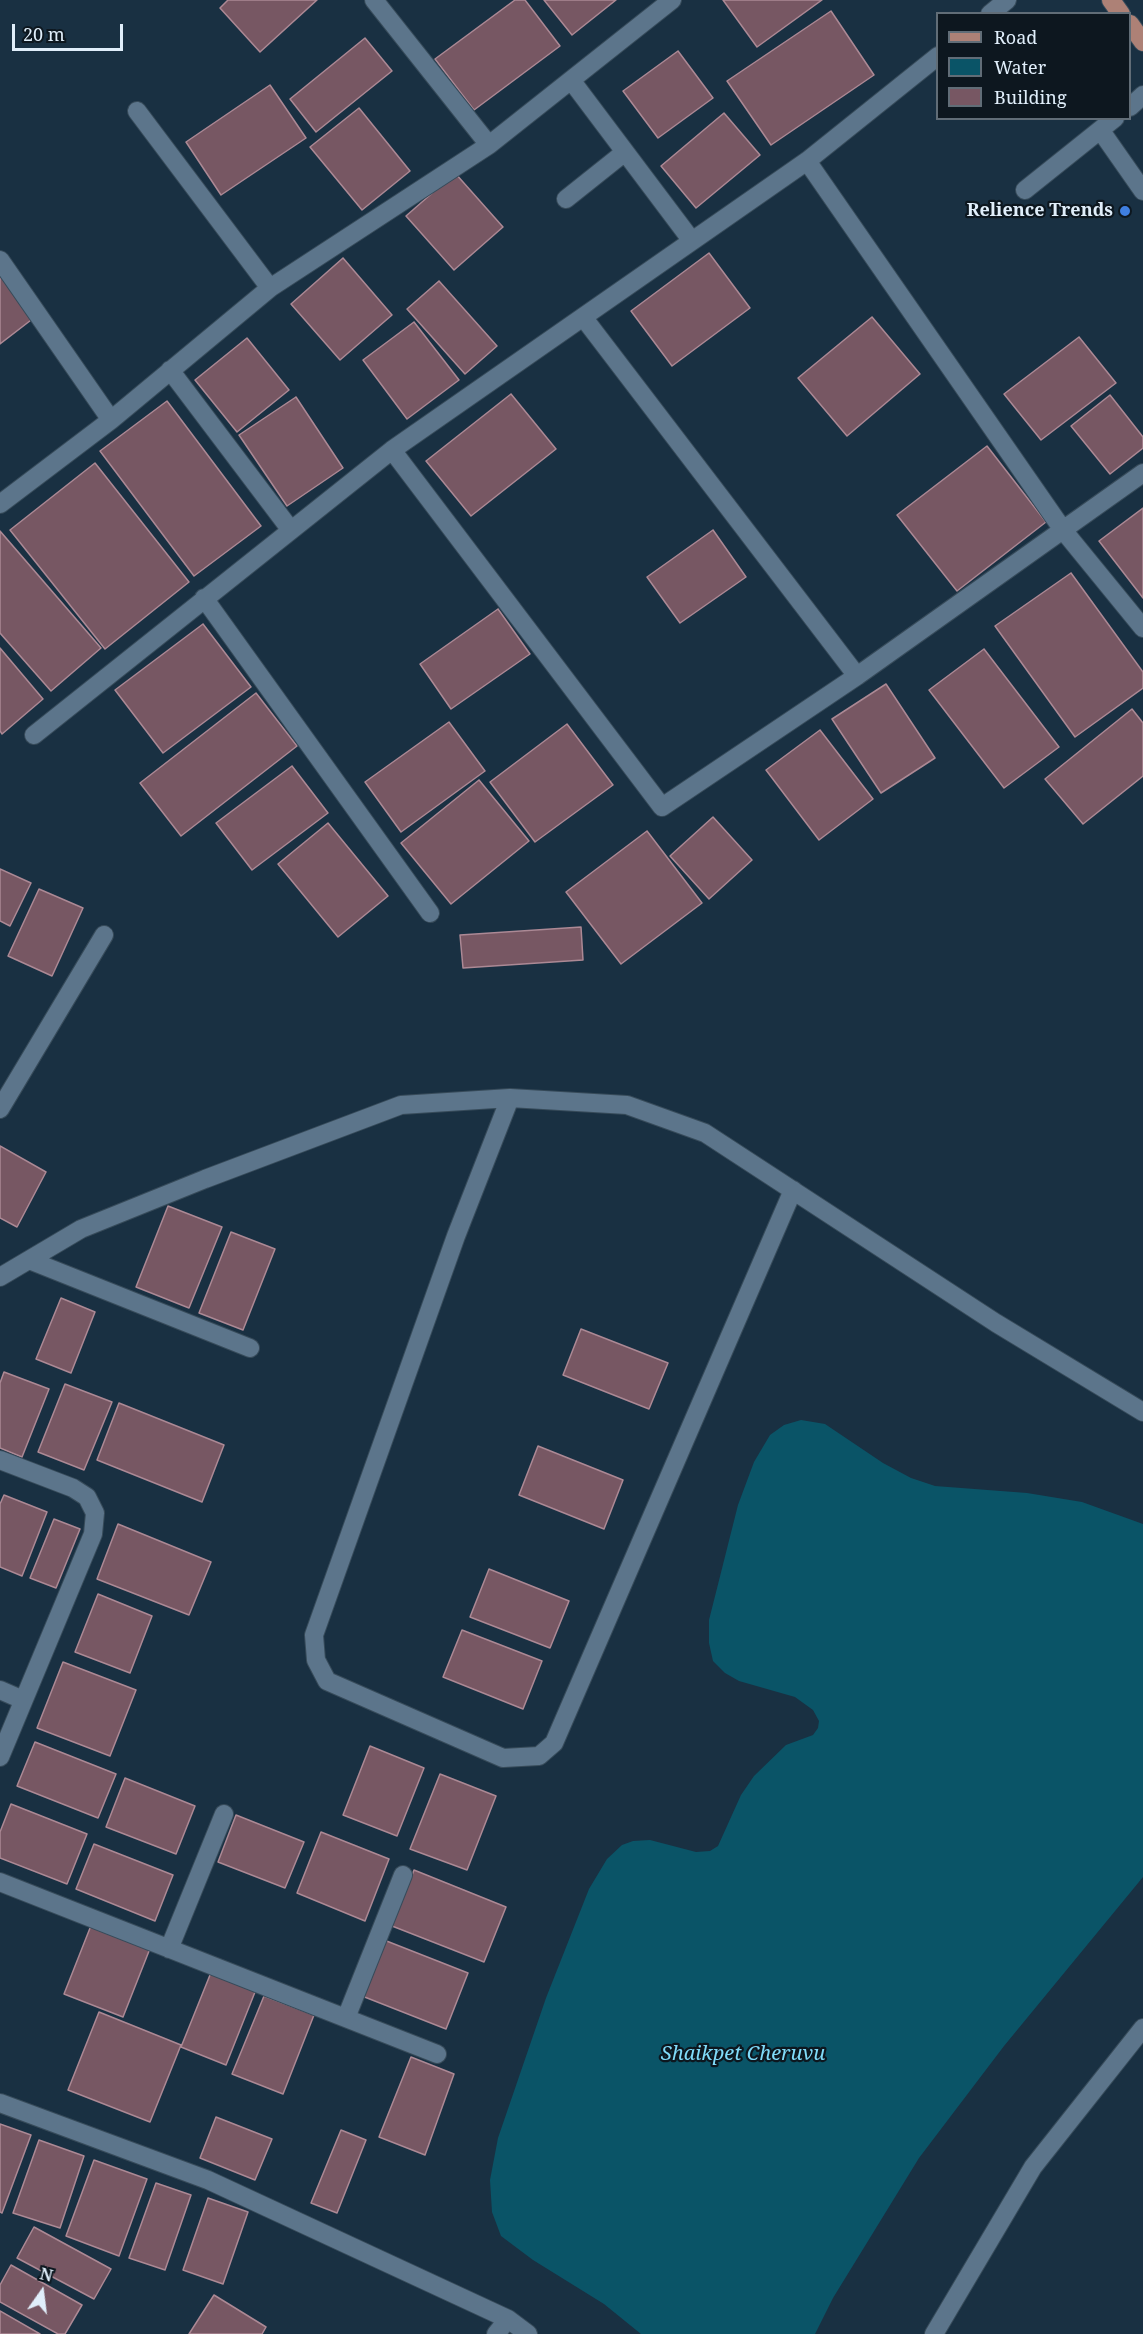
<!DOCTYPE html>
<style>
body{margin:0}
#map{position:relative;width:1143px;height:2334px;overflow:hidden;background:#193042;font-family:"Noto Serif",serif}
canvas{display:block}
.legend{position:absolute;left:936px;top:12px;width:195px;height:108px;box-sizing:border-box;background:#0d171f;border:2px solid #616d77;margin:0;padding:8px 10px;list-style:none;font-size:18px;color:#e0eefa}
.legend li{display:flex;align-items:center;gap:12px;height:30px}
.legend b{width:30px;border:2px solid #616d77}
.north{position:absolute;left:12px;top:2262px;width:60px;height:60px;-webkit-text-stroke:4px #0d171f;paint-order:stroke;rotate:14deg;font-size:16px;font-weight:700;line-height:24px;text-align:center;color:#e0eefa}
.north::after{content:'';display:block;margin:auto;width:21px;height:27px;background:#e0eefa;clip-path:polygon(50% 0,100% 100%,50% 72%,0 100%)}
.scale{position:absolute;left:12px;top:24px;width:111px;height:27px;box-sizing:border-box;border:3px solid #e0eefa;border-top:0;padding-left:8px;font-size:18px;line-height:21px;white-space:nowrap;color:#e0eefa;-webkit-text-stroke:4px #0d171f;paint-order:stroke}
</style>
<div id="map">
<canvas width="1143" height="2334"></canvas>
<ul class="legend">
<li><b style="height:8px;background:#ad8176"></b>Road</li>
<li><b style="height:16px;background:#0a5467"></b>Water</li>
<li><b style="height:16px;background:#775763"></b>Building</li>
</ul>
<div class="north">N</div>
<div class="scale">20 m</div>
</div>
<script>
const ctx = document.querySelector('canvas').getContext('2d');
ctx.lineJoin = 'round';
function fillPath(path, color) { ctx.fillStyle = color; ctx.fill(path, 'evenodd'); }
const toPath = rows => new Path2D(rows.map(r => 'M' + r).join(''));
function trace(path, color, width, dash) { ctx.strokeStyle = color; ctx.lineWidth = width; ctx.lineCap = dash ? 'butt' : 'round'; ctx.setLineDash(dash || []); ctx.stroke(path); }
function label(font, color, halo, rows, align = 'center') {
  ctx.font = font + ' "Noto Serif",serif'; ctx.lineWidth = 4.5; ctx.setLineDash([]); ctx.textBaseline = 'middle'; ctx.strokeStyle = halo; ctx.fillStyle = color; for (const [text, x, y, turn = 0] of rows) {
    ctx.save(); ctx.translate(x, y); ctx.rotate((+turn || 0) * Math.PI / 180); ctx.textAlign = isNaN(turn) ? turn : align; if (halo) ctx.strokeText(text, 0, 0); ctx.fillText(text, 0, 0); ctx.restore();
  }
}
const water = toPath([
 [801,1420,825,1424,883,1463,911,1478,935,1486,1027,1493,1082,1502,1143,1524,1143,1877,1004,2046,919,2158,833,2298,815,2334,641,2334,604,2304,533,2260,501,2236,492,2212,490,2180,498,2138,546,1998,589,1889,607,1859,622,1845,633,1841,650,1840,696,1852,710,1851,718,1846,741,1795,754,1776,786,1745,813,1735,818,1728,819,1721,813,1710,795,1697,739,1681,725,1673,713,1661,709,1643,709,1620,738,1505,754,1462,770,1435,784,1425]
]);
const building = toPath([
 [228,0,317,0,260,52,220,8,228,0],
 [515,0,525,0,560,46,474,110,435,59,515,0],
 [544,0,616,0,572,35,544,0],
 [723,0,822,0,757,47,723,0],
 [831,11,874,75,771,145,727,81,831,11],
 [365,38,392,71,316,132,290,99,365,38],
 [678,51,713,98,658,138,623,91,678,51],
 [270,85,306,138,221,195,186,142,270,85],
 [359,108,410,171,362,210,310,147,359,108],
 [724,113,760,155,696,208,661,166,724,113],
 [455,173,503,227,454,270,406,216,455,173],
 [709,253,750,308,672,366,631,311,709,253],
 [343,258,392,315,340,360,291,304,343,258],
 [0,274,35,317,0,344,0,274],
 [439,281,497,346,465,374,407,309,439,281],
 [872,317,920,374,847,436,798,378,872,317],
 [414,322,459,380,407,419,363,360,414,322],
 [1079,337,1116,383,1041,440,1004,394,1079,337],
 [247,338,289,390,237,432,195,380,247,338],
 [511,394,556,449,471,516,426,461,511,394],
 [1110,395,1143,437,1143,448,1110,474,1071,426,1110,395],
 [296,397,343,468,287,506,239,435,296,397],
 [167,401,261,526,194,576,100,451,167,401],
 [987,446,1046,522,957,591,897,515,987,446],
 [95,463,189,582,105,649,10,530,95,463],
 [1143,508,1143,598,1099,541,1143,508],
 [713,530,746,577,680,623,647,577,713,530],
 [0,531,101,648,51,691,0,633,0,531],
 [1071,573,1143,672,1143,688,1075,737,995,626,1071,573],
 [498,609,530,654,451,709,420,664,498,609],
 [203,624,251,687,163,753,115,690,203,624],
 [0,648,43,699,2,734,0,731,0,648],
 [984,649,1059,747,1004,788,929,690,984,649],
 [886,684,935,758,881,793,832,719,886,684],
 [256,693,297,746,181,836,140,783,256,693],
 [1132,709,1143,723,1143,776,1083,824,1045,779,1132,709],
 [449,722,485,771,401,832,365,782,449,722],
 [567,724,613,785,535,842,490,782,567,724],
 [820,730,873,799,819,840,766,770,820,730],
 [292,766,328,813,252,870,216,823,292,766],
 [479,780,529,841,451,904,401,843,479,780],
 [713,817,752,860,709,899,670,856,713,817],
 [328,823,388,896,338,937,278,864,328,823],
 [647,831,702,903,621,964,566,892,647,831],
 [0,869,31,883,10,926,0,921,0,869],
 [39,889,83,908,52,976,8,956,39,889],
 [581,927,583,960,463,968,460,935,581,927],
 [0,1146,46,1172,17,1227,0,1218,0,1146],
 [168,1206,222,1227,189,1308,136,1287,168,1206],
 [231,1232,275,1249,243,1330,199,1313,231,1232],
 [61,1298,95,1312,71,1373,36,1359,61,1298],
 [581,1329,668,1363,649,1409,563,1375,581,1329],
 [4,1372,49,1389,22,1457,0,1448,0,1383,4,1372],
 [65,1384,112,1402,84,1470,38,1452,65,1384],
 [119,1403,224,1445,202,1502,97,1460,119,1403],
 [538,1446,623,1480,604,1529,519,1495,538,1446],
 [4,1495,47,1512,22,1576,0,1567,0,1504,4,1495],
 [54,1519,80,1529,56,1588,30,1578,54,1519],
 [118,1524,211,1562,189,1615,97,1579,118,1524],
 [489,1569,569,1601,550,1648,470,1617,489,1569],
 [98,1594,152,1616,130,1673,75,1652,98,1594],
 [462,1630,542,1661,523,1709,443,1677,462,1630],
 [63,1662,136,1690,110,1756,37,1728,63,1662],
 [35,1742,116,1774,98,1818,17,1786,35,1742],
 [370,1746,424,1768,397,1836,343,1815,370,1746],
 [440,1774,496,1796,467,1870,410,1849,440,1774],
 [125,1778,195,1806,176,1854,106,1827,125,1778],
 [11,1804,87,1834,67,1884,0,1858,0,1832,11,1804],
 [236,1815,304,1842,285,1888,218,1862,236,1815],
 [321,1832,389,1859,365,1921,297,1893,321,1832],
 [94,1844,173,1875,155,1921,76,1889,94,1844],
 [414,1870,506,1907,484,1962,392,1926,414,1870],
 [92,1923,151,1946,123,2017,64,1994,92,1923],
 [384,1940,468,1973,446,2029,362,1996,384,1940],
 [212,1970,257,1987,226,2065,181,2047,212,1970],
 [264,1996,314,2015,283,2094,232,2074,264,1996],
 [99,2012,181,2045,150,2122,68,2090,99,2012],
 [411,2057,454,2074,425,2155,379,2137,411,2057],
 [216,2117,272,2139,255,2180,200,2158,216,2117],
 [0,2124,31,2135,2,2213,0,2212,0,2124],
 [341,2130,366,2140,337,2213,311,2203,341,2130],
 [39,2140,84,2156,60,2228,13,2213,39,2140],
 [94,2160,147,2179,119,2256,66,2236,94,2160],
 [156,2183,191,2195,165,2270,129,2258,156,2183],
 [208,2198,248,2212,223,2284,183,2270,208,2198],
 [34,2227,111,2269,94,2299,17,2258,34,2227],
 [11,2265,82,2305,65,2334,58,2334,0,2302,0,2285,11,2265],
 [214,2295,266,2327,262,2334,189,2334,214,2295],
 [0,2311,40,2334,0,2334,0,2311]
]);
const minor = toPath([
 [374,0,489,145],
 [990,14,1007,0],
 [571,80,692,241],
 [1130,107,1143,95],
 [137,111,270,288],
 [1101,131,1143,191],
 [807,161,1063,530,1143,628],
 [1025,190,1115,118],
 [566,199,625,152],
 [0,260,111,420],
 [583,317,857,676],
 [170,370,290,529],
 [392,450,662,807,857,676,1143,473],
 [0,504,111,420,270,288,489,145,672,0],
 [204,598,430,913],
 [34,735,392,450,807,161,938,56],
 [510,1098,456,1236,314,1635,316,1660,327,1681,503,1758,539,1756,554,1743,793,1190],
 [0,1109,104,935],
 [29,1260,250,1348],
 [0,1277,81,1229,205,1179,401,1105,510,1098,627,1105,705,1133,996,1323,1143,1412],
 [0,1460,73,1488,87,1497,95,1513,93,1534,0,1757],
 [0,1690,23,1700],
 [0,1882,437,2054],
 [169,1949,224,1814],
 [346,2018,403,1875],
 [0,2103,208,2180,508,2319,528,2334],
 [496,2334,508,2319],
 [934,2334,1033,2167,1143,2028]
]);
const major = toPath([
 [1111,0,1121,14],
 [1130,24,1143,42]
]);
const markers = [
 [1125,211,6,"#3f7fe0"]
];
const poiNames = [
 ["Relience Trends",1113,211]
];
const waterNames = [
 ["Shaikpet Cheruvu",743,2054]
];
fillPath(water, '#0a5467');
fillPath(building, '#775763');
trace(building, '#ac8995', 1.5);
trace(minor, '#374b5a', 20);
trace(major, '#374b5a', 20);
trace(minor, '#5c758b', 18);
trace(major, '#ad8176', 18);
for (const [x, y, r, color] of markers) { const dot = new Path2D(); dot.arc(x, y, r, 0, 2 * Math.PI); ctx.fillStyle = color; ctx.fill(dot); trace(dot, '#0d171f', 2); }
label('bold 18px', '#e0eefa', '#0d171f', poiNames, 'right');
label('italic 20px', '#80dbf9', '#0d171f', waterNames);
</script>
